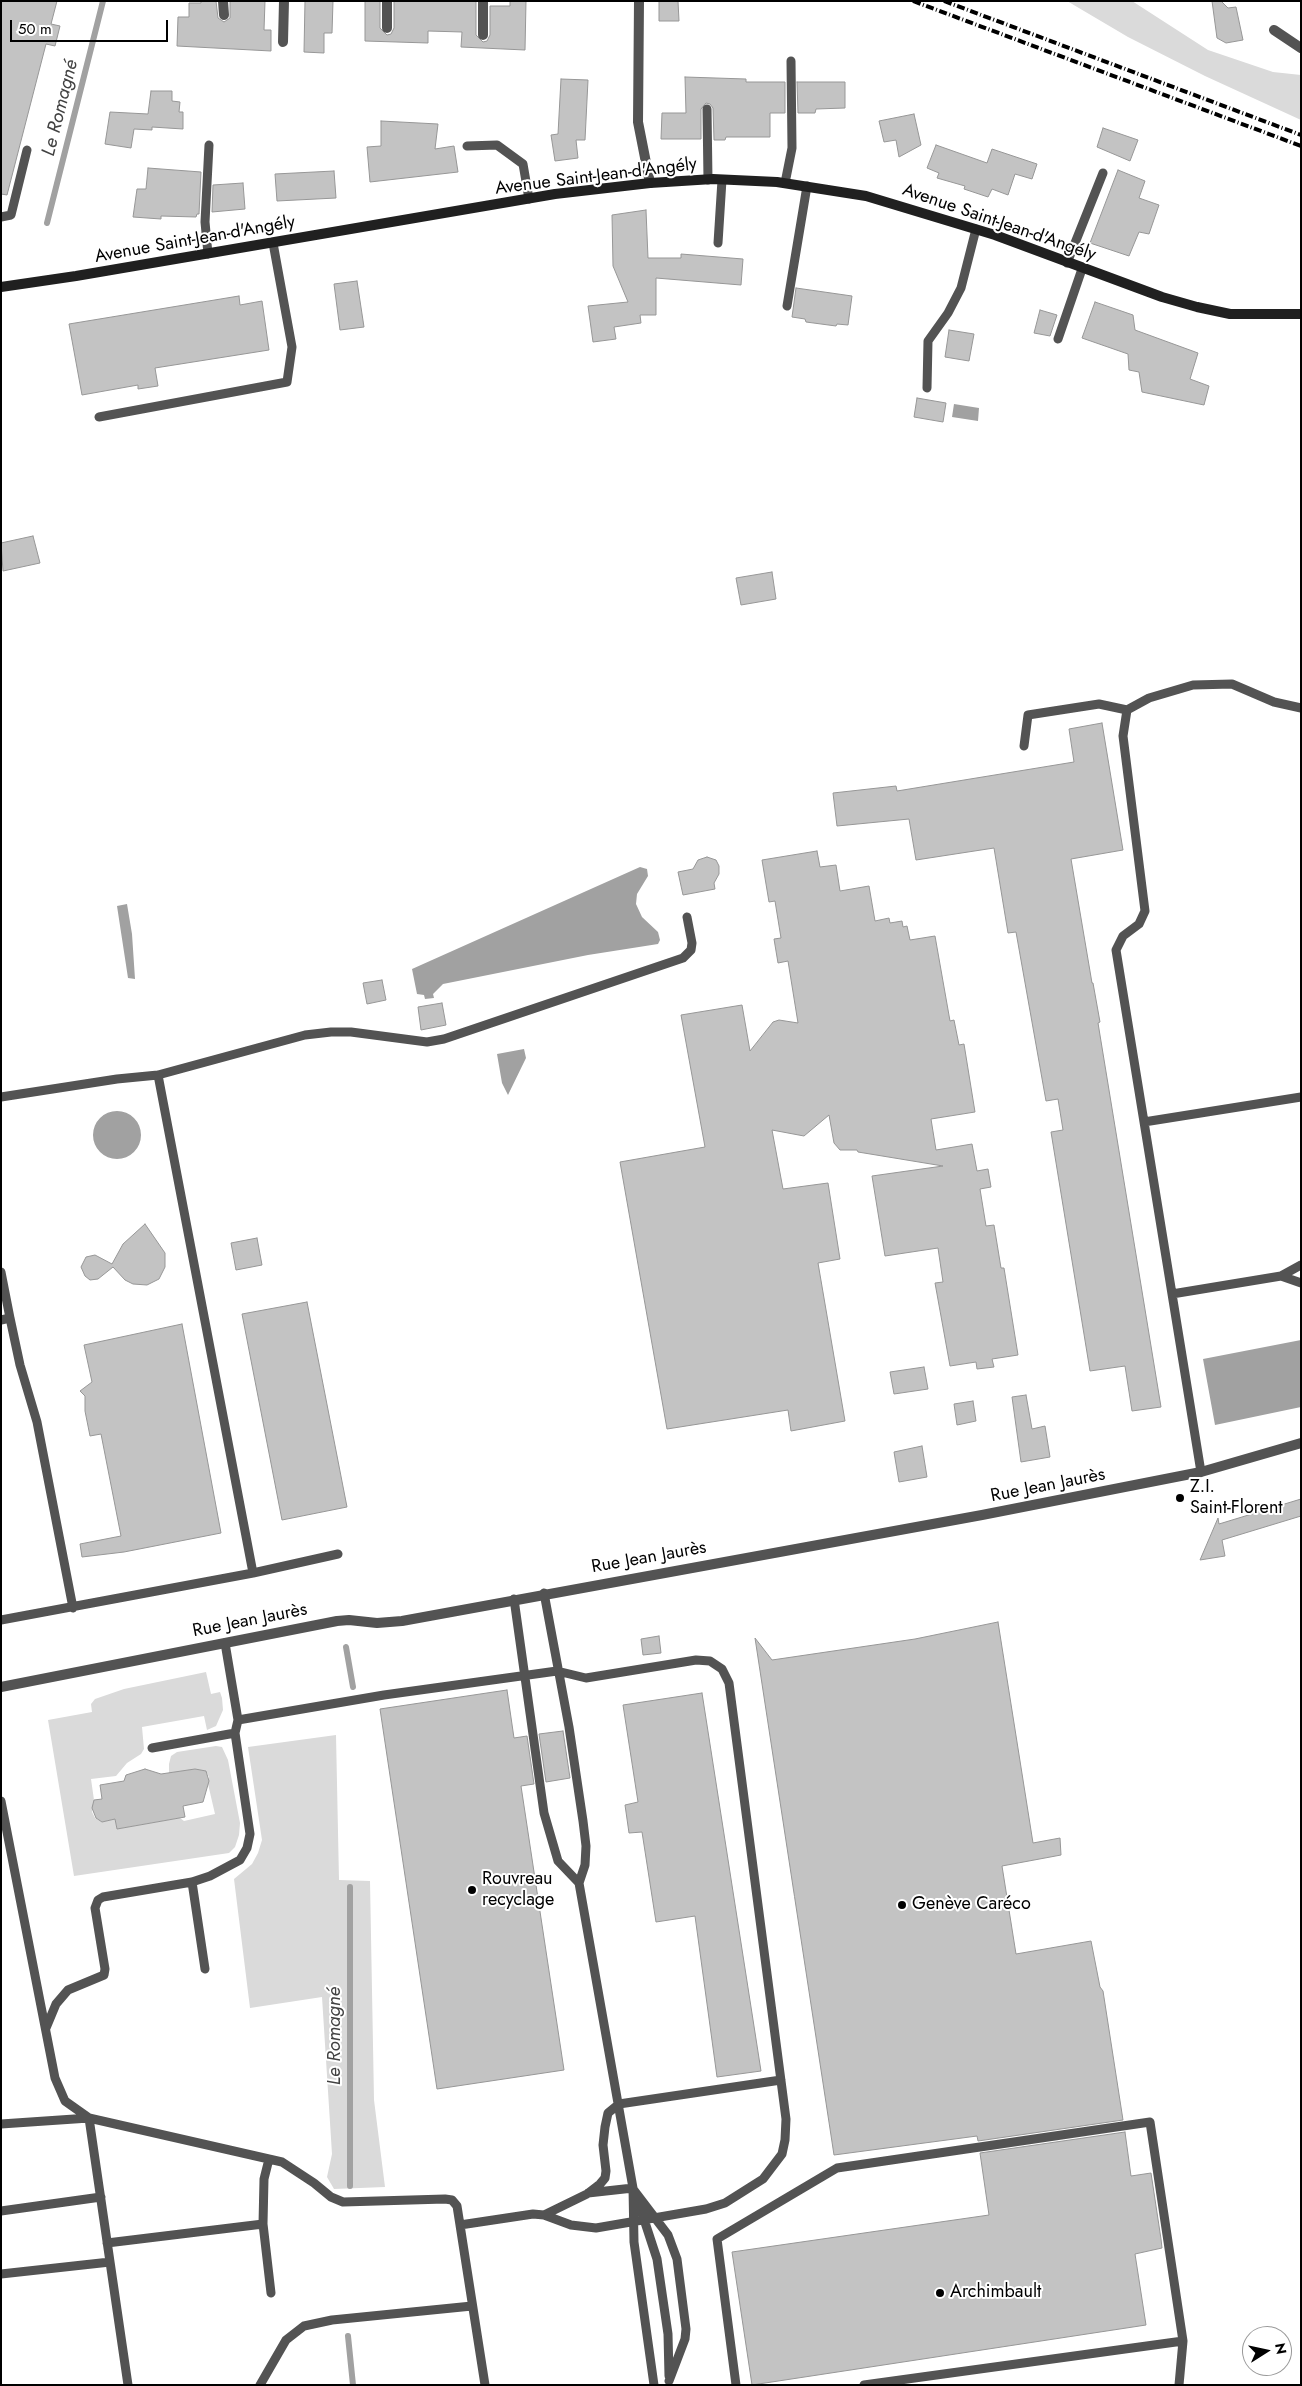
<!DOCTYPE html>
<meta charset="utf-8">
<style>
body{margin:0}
#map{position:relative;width:1302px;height:2386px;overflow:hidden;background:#fff;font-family:Jost,sans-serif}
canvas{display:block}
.frame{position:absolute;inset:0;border:2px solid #000;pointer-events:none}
.north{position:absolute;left:1242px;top:2326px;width:50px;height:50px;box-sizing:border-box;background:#fff;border:1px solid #999;border-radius:50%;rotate:80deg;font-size:14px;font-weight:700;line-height:20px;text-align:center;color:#000}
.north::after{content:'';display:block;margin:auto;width:18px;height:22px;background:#000;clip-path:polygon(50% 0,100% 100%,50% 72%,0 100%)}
.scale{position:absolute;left:10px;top:20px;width:158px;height:22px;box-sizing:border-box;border:2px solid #000;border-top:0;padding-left:6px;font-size:15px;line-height:18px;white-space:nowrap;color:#000;-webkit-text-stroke:4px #fff;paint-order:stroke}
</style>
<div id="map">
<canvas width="1302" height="2386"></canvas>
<div class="frame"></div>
<div class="north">N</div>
<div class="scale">50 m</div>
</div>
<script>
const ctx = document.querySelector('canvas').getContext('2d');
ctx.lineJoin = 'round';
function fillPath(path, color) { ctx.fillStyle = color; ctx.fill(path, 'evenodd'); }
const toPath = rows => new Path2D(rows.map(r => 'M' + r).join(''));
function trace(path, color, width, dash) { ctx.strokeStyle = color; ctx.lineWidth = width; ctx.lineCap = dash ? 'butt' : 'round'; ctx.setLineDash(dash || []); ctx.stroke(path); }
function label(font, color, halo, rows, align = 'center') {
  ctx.font = font + ' Jost,sans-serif'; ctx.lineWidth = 4; ctx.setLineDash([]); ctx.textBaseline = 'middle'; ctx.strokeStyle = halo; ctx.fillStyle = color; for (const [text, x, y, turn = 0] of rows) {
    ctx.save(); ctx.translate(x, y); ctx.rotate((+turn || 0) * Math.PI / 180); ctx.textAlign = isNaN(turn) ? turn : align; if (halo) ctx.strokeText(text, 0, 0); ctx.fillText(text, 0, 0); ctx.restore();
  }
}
const green = toPath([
 [1067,1,1132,1,1208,50,1273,72,1301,75,1301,120,1205,76,1128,37],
 [206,1672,211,1694,220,1692,222,1698,223,1710,216,1726,207,1730,204,1716,142,1727,144,1749,141,1754,127,1763,116,1776,91,1779,94,1800,92,1812,95,1818,102,1822,115,1819,117,1829,180,1818,184,1821,215,1814,208,1784,209,1777,206,1771,195,1769,169,1773,169,1764,171,1756,177,1752,216,1746,222,1747,228,1760,240,1823,239,1835,235,1847,229,1853,74,1876,48,1720,92,1712,91,1704,95,1699,124,1689],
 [336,1735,339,1880,370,1881,374,2100,385,2187,334,2189,327,2177,332,2154,322,1997,250,2008,234,1879,252,1864,258,1853,262,1840,248,1747]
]);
const water = toPath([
 [954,404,979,408,978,421,952,417],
 [640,867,647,869,648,876,637,894,636,904,642,917,658,932,660,940,658,944,588,955,443,984,433,994,434,998,425,999,424,995,417,994,412,969],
 [127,904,132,934,135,979,128,978,117,906],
 [524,1049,526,1058,508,1095,502,1083,497,1054],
 '93 1135a24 24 0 1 1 48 0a24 24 0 1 1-48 0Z',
 [1301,1340,1301,1407,1215,1425,1203,1359]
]);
const stream = toPath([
 [47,223,103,1],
 [346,1647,353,1687],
 [350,2186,350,1887],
 [348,2336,353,2385]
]);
const building = toPath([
 [1,1,57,1,51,24,60,26,55,46,46,44,7,195,1,194,1,1],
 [201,1,216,1,218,18,224,22,230,18,230,1,265,1,264,30,271,30,271,51,177,46,178,17,189,17,189,3,201,3,201,1],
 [305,1,333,1,332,33,324,33,324,53,304,52,305,1],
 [365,1,380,1,380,28,387,35,391,34,394,28,394,1,476,1,476,35,483,42,487,41,490,35,490,6,510,6,510,1,526,1,525,50,461,47,462,32,428,31,428,43,365,41,365,1],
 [659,1,678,1,679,21,659,21,659,1],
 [1212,1,1221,1,1228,8,1236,7,1243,40,1226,43,1217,38,1212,1],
 [685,77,746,79,746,82,785,82,785,113,770,113,770,137,726,137,725,140,714,140,713,108,710,104,706,103,701,109,701,139,661,139,662,113,686,113,685,77],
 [561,79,588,80,585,140,576,140,578,158,555,161,551,135,558,134,561,79],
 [797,82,845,82,845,108,816,109,815,113,798,113,797,82],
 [151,91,172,91,172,101,180,102,179,112,183,112,183,129,152,127,152,130,134,129,131,148,105,144,110,112,148,114,151,91],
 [914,114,921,145,899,157,896,140,884,142,879,121,914,114],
 [381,121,438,124,435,149,454,146,458,172,370,182,367,147,381,146,381,121],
 [1103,128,1138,140,1130,161,1097,147,1103,128],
 [936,145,987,163,992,149,1037,164,1032,179,1015,174,1008,195,992,189,988,197,964,189,965,186,937,178,939,173,927,168,936,145],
 [148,168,201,172,199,214,197,214,196,217,161,216,161,219,133,217,137,189,146,189,148,168],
 [1118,170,1145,181,1139,198,1159,205,1149,234,1139,232,1129,256,1090,243,1118,170],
 [334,171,336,198,277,201,275,174,334,171],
 [243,183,245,209,212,212,213,185,243,183],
 [646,210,648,258,681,258,681,254,743,259,741,285,656,278,656,315,640,315,641,323,614,327,616,339,593,342,588,306,628,302,613,266,612,215,646,210],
 [357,281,364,327,340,330,334,284,357,281],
 [796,288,852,296,848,325,837,324,836,326,806,322,805,319,792,317,796,288],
 [239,296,240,305,262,301,269,350,155,368,158,386,138,389,138,385,82,395,69,324,239,296],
 [1095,302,1133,315,1135,330,1198,353,1190,379,1209,386,1204,405,1142,392,1139,372,1129,370,1128,354,1082,338,1095,302],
 [1040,310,1057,315,1050,336,1034,333,1040,310],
 [949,330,974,334,969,361,945,357,949,330],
 [917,398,946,403,943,422,914,417,917,398],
 [33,536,40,563,3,571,1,543,33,536],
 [772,572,776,599,741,605,736,578,772,572],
 [1102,723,1123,850,1071,859,1092,983,1093,983,1100,1022,1098,1023,1161,1407,1132,1411,1125,1366,1090,1371,1051,1132,1063,1130,1058,1099,1046,1101,1016,932,1008,933,994,848,916,860,909,819,837,826,833,793,896,786,897,791,1074,762,1069,729,1102,723],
 [817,851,820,867,836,865,840,891,869,886,875,921,889,918,890,923,902,921,903,927,907,926,910,940,935,936,950,1021,954,1020,959,1045,964,1044,975,1112,931,1119,936,1150,972,1144,977,1171,988,1169,991,1187,980,1189,986,1226,994,1225,1001,1268,1004,1268,1018,1355,992,1359,994,1367,977,1369,976,1362,950,1366,935,1283,943,1282,938,1248,885,1256,872,1176,943,1166,858,1152,857,1150,840,1150,834,1143,829,1115,804,1136,772,1130,783,1189,828,1183,840,1259,818,1263,845,1421,791,1431,788,1410,667,1429,620,1162,705,1147,681,1015,742,1005,750,1051,773,1022,779,1020,798,1023,788,961,778,963,774,939,781,938,775,901,769,902,762,860,817,851],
 [707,857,716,860,719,866,719,874,714,883,715,889,683,895,678,872,693,869,698,860,707,857],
 [382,980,386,1000,367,1004,363,983,382,980],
 [442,1003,446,1025,421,1030,418,1007,442,1003],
 [145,1224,165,1253,165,1267,159,1279,147,1285,133,1284,125,1280,113,1267,98,1279,90,1280,85,1276,81,1267,86,1257,95,1255,112,1264,123,1244,145,1224],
 [257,1238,262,1265,236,1270,231,1243,257,1238],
 [307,1302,347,1507,282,1520,242,1314,307,1302],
 [182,1324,221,1533,124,1552,82,1557,80,1544,121,1536,101,1434,90,1436,85,1411,85,1396,80,1391,92,1382,84,1345,182,1324],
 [924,1367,928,1389,894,1394,890,1372,924,1367],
 [1026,1395,1032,1429,1045,1426,1050,1457,1021,1462,1012,1397,1026,1395],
 [973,1401,976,1421,957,1425,954,1404,973,1401],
 [922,1446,927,1477,899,1482,894,1452,922,1446],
 [1301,1499,1301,1516,1222,1540,1225,1556,1200,1560,1218,1518,1219,1524,1301,1499],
 [998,1622,1033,1843,1060,1838,1061,1855,1002,1866,1016,1954,1091,1941,1100,1987,1103,1991,1123,2120,978,2141,977,2136,834,2155,755,1638,772,1660,915,1639,998,1622],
 [659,1636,661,1653,643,1655,641,1639,659,1636],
 [507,1690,514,1738,527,1736,534,1784,521,1786,564,2070,437,2089,380,1709,507,1690],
 [702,1693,761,2071,717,2077,695,1916,656,1922,642,1832,629,1833,625,1805,638,1802,623,1705,702,1693],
 [563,1731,570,1778,546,1782,539,1734,563,1731],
 [145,1769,161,1774,195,1769,206,1771,209,1781,203,1802,183,1806,185,1817,117,1829,115,1819,102,1822,96,1818,92,1808,94,1800,102,1799,100,1785,124,1781,126,1775,145,1769],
 [1125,2132,1131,2176,1151,2173,1161,2239,1162,2248,1135,2254,1146,2325,752,2385,732,2252,989,2215,980,2153,1125,2132]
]);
const service = toPath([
 [707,109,708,180],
 [467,146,497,145,523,164,529,199],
 [785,183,792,148,791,61],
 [1,217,11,215,27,150],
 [718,243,722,180],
 [208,254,205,222,209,145],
 [1067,263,1103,173],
 [787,306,807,186],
 [1058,339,1082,269],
 [927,388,928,341,948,313,961,288,976,229],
 [99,417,287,382,292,347,273,243],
 [1024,746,1028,715,1099,704,1127,710],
 [158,1075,253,1573],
 [1,1097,117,1079,158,1075,305,1035,331,1032,351,1032,427,1042,444,1039,683,958,691,950,692,943,687,917],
 [1144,1122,1301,1097],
 [1301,1265,1281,1276,1301,1283],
 [1,1272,10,1318,1,1320],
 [1172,1294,1281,1276],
 [10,1318,20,1365,37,1422,73,1608],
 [1201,1472,1116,950,1123,936,1139,924,1145,911,1123,736,1127,710,1149,698,1193,685,1232,684,1274,702,1301,708],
 [544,1593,569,1727,583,1821,586,1846,585,1865,579,1883,633,2188,634,2242,654,2385],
 [514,1599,544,1813,558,1861,579,1883],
 [1,1620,253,1573,338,1554],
 [225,1643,238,1720],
 [152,1748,235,1733],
 [1,1801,55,2078,65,2101,89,2118,282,2162,314,2183,331,2197,343,2202,445,2199,452,2200,457,2206,460,2225,533,2214,544,2215,571,2225,596,2228,706,2209,725,2203,763,2179,782,2154,785,2140,786,2119,729,1683,722,1669,710,1661,696,1660,586,1678,557,1671,384,1695,238,1720,235,1733,250,1834,247,1848,240,1860,210,1876,192,1882,103,1897,98,1900,95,1908,105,1969,104,1975,68,1990,56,2004,46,2028],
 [192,1882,205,1969],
 [1,2124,89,2118,128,2385],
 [269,2159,264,2179,263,2224,271,2293],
 [633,2189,668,2235,677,2259,686,2329,685,2339,669,2381],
 [588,2193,633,2188],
 [637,2198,657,2259,668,2334,669,2376],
 [1,2211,101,2197],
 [544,2215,587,2194,600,2184,605,2178,606,2171,603,2145,605,2127,608,2113,619,2104,781,2080],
 [460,2225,485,2385],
 [107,2243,263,2224],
 [1,2274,110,2262],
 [260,2385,286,2340,304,2326,332,2320,472,2306],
 [736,2385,717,2239,837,2168,1150,2122,1183,2341,1179,2385],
 [864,2385,1183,2341]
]);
const minor = toPath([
 [223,1,224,15],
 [387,1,387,28],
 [639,1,638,122,650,183],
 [1274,30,1301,48],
 [483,35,483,1],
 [283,42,284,1]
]);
const tertiary = toPath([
 [1,1687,337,1621,349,1620,377,1623,402,1621,982,1515,1201,1472,1301,1443]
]);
const secondary = toPath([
 [1,287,76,276,555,194,650,183,713,179,777,182,866,196,995,235,1162,297,1197,307,1230,314,1301,314]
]);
const rail = toPath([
 [913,1,1301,146],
 [944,1,1301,135]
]);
const markers = [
 [1180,1498,5,"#000"],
 [472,1890,5,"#000"],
 [902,1905,5,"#000"],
 [940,2293,5,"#000"]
];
const streetNames = [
 ["Avenue Saint-Jean-d'Angély",596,177,-7],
 ["Avenue Saint-Jean-d'Angély",999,223,19],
 ["Avenue Saint-Jean-d'Angély",195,240,-10],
 ["Rue Jean Jaurès",1048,1486,-11],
 ["Rue Jean Jaurès",649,1558,-10],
 ["Rue Jean Jaurès",250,1621,-11]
];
const poiNames = [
 ["Z.I.",1190,1488],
 ["Saint-Florent",1190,1509],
 ["Rouvreau",482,1880],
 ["recyclage",482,1901],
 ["Genève Caréco",912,1905],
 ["Archimbault",950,2293]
];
const waterNames = [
 ["Le Romagné",61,108,-76],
 ["Le Romagné",335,2036,-90]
];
fillPath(green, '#dadada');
fillPath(water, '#a1a1a1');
trace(stream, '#a1a1a1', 6);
fillPath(building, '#c3c3c3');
trace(building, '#979797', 1);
trace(service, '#535353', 9);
trace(minor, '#535353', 10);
trace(tertiary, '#535353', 10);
trace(secondary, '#202020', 10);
trace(rail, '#000', 4, [8, 2.5, 1, 2.5]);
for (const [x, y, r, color] of markers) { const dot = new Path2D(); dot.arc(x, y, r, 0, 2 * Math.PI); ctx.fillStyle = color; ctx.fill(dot); trace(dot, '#fff', 2); }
label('18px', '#000', '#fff', streetNames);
label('18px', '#000', '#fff', poiNames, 'left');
label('italic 19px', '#424242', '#fff', waterNames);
</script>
